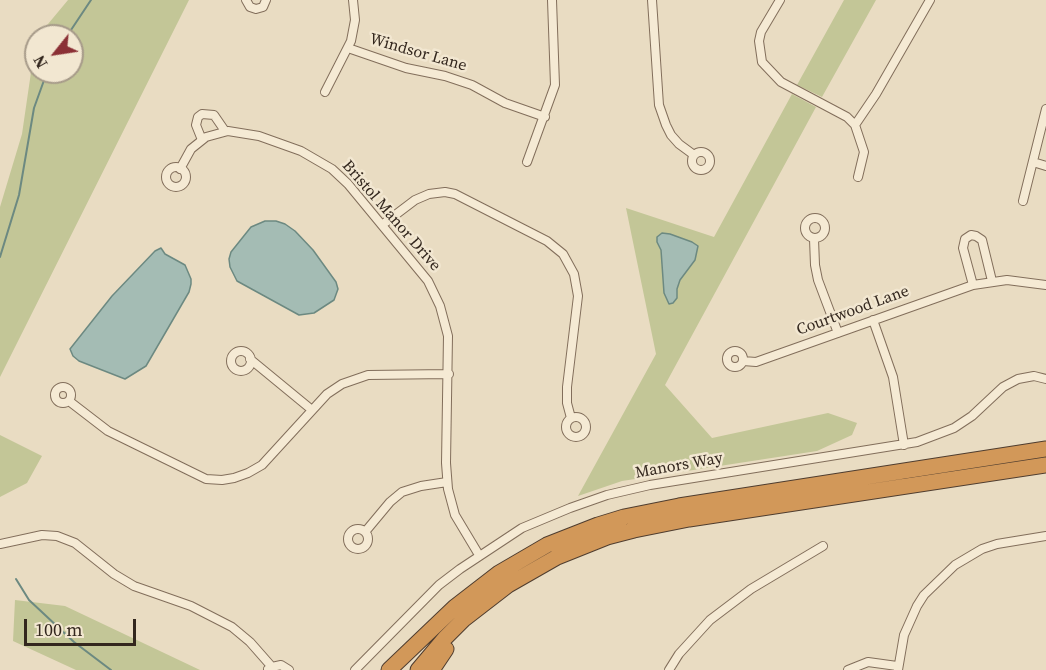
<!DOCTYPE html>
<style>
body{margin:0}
#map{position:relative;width:1046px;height:670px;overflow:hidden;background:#e9dcc2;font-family:"Source Serif 4",serif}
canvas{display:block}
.north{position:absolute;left:24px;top:24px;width:60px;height:60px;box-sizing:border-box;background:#f2e7d1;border:2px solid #a69a89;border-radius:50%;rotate:240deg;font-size:16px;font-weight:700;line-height:24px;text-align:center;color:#33271e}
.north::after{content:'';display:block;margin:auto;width:21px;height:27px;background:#8b3035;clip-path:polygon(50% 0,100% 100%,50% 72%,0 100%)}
.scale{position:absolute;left:24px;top:619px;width:112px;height:27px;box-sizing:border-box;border:3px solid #33271e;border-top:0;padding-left:8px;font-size:18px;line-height:21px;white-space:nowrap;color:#33271e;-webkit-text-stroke:4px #f2e7d1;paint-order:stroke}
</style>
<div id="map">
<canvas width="1046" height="670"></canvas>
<div class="north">N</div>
<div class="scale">100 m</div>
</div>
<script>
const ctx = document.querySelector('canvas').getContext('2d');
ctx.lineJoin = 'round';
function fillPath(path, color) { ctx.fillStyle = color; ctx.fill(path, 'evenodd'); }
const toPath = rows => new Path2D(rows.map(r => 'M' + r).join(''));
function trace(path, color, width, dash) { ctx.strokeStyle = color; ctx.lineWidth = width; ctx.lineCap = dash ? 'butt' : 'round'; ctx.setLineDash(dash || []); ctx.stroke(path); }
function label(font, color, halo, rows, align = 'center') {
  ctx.font = font + ' "Source Serif 4",serif'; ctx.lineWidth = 5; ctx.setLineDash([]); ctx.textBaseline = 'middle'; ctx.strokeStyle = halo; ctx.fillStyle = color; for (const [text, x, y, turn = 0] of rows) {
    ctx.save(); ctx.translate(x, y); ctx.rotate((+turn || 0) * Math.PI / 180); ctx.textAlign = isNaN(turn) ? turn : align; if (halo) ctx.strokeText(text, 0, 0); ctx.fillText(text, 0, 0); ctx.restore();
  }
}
const green = toPath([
 [68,0,189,0,0,377,0,207,22,134,36,38,36,72,72,72,72,36,38,36],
 [844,0,876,0,822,97,797,85],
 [792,94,816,107,665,385,712,438,828,413,857,423,852,435,817,451,622,481,578,496,656,354,626,208,714,237],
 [0,435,42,456,27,483,0,497],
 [15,600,65,606,200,670,76,670,13,641]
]);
const water = toPath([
 [265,221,276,221,285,224,295,231,313,250,336,282,338,289,334,300,314,313,299,315,237,281,230,267,229,259,231,252,251,227,265,221],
 [662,233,670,234,692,242,698,246,695,260,680,280,677,289,677,298,673,303,669,304,664,293,661,250,657,242,657,237,662,233],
 [161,248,165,254,185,265,191,279,191,284,189,292,146,366,125,379,79,361,73,356,70,349,112,296,155,251,161,248]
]);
const stream = toPath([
 [67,36,91,0],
 [0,257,19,195,34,108,47,72],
 [16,579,29,600,74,642,111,670]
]);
const street = toPath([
 [246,0,250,7,256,9,263,7,266,0],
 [652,0,659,105,666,125,671,135,679,144,694,155],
 [780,0,761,32,759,41,762,62,781,82,847,117,855,125,864,152,858,177],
 [348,48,406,68,445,76,472,85,505,103,545,117],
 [325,92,351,41,355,20,353,0],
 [855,125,876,94,930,0],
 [202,140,196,125,198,117,202,114,214,115,225,131],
 '692 161a9 9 0 1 1 18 0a9 9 0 1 1-18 0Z',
 [527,162,555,85,552,0],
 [1033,162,1046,166],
 '166 177a10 10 0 1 1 20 0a10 10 0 1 1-20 0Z',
 [180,169,191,149,206,137,228,131,259,136,301,151,332,169,348,184,428,281,440,306,448,336,446,463,448,489,455,515,479,555],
 [1023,201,1046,109],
 '805 228a10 10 0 1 1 20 0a10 10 0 1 1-20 0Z',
 [382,225,415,200,429,194,445,192,455,194,547,241,563,254,574,274,578,296,567,387,567,403,571,418],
 [814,239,815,265,818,280,838,333],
 [973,285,963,248,965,239,971,235,976,236,982,240,992,281],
 [873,320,893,377,904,445],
 '727 359a8 8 0 1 1 16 0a8 8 0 1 1-16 0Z',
 '231 361a10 10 0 1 1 20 0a10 10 0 1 1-20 0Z',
 [250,359,312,410],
 [743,361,756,362,973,285,1007,280,1046,285],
 '55 395a8 8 0 1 1 16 0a8 8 0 1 1-16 0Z',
 [69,401,108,431,206,479,222,480,234,478,248,473,262,465,327,394,342,384,368,375,449,374],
 '566 427a10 10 0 1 1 20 0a10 10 0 1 1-20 0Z',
 '348 539a10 10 0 1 1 20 0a10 10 0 1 1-20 0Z',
 [365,532,390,502,402,492,421,486,447,482],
 [0,544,42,535,57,536,75,543,114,574,134,586,191,606,232,627,250,642,272,667],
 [268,669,272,667,281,665,289,670],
 [355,670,439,585,460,569,522,528,570,508,607,495,650,485,917,442,954,428,972,416,1003,387,1018,379,1034,376,1046,379],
 [669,670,679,654,710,620,751,589,823,546],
 [848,670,868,662,897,666],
 [898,670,904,635,917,606,924,595,955,565,982,549,997,544,1046,536]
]);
const highway = toPath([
 [389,670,455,607,499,573,547,545,598,525,624,517,679,506,1046,449],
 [418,670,445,638,464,619,508,585,557,557,607,537,634,530,689,519,1046,465],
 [432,670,446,649]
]);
const streetNames = [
 ["Windsor Lane",418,53,16],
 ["Bristol Manor Drive",391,216,49],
 ["Courtwood Lane",853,311,-20],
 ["Manors Way",679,466,-10]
];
fillPath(green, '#c3c697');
fillPath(water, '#a4bcb4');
trace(water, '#6c8981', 1.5);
trace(stream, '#6c8981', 2);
trace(street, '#826e5b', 10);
trace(highway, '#4f3d2f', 17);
trace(street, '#f5ead4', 8);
trace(highway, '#d29859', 15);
label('16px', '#33271e', '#f2e7d1', streetNames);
</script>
